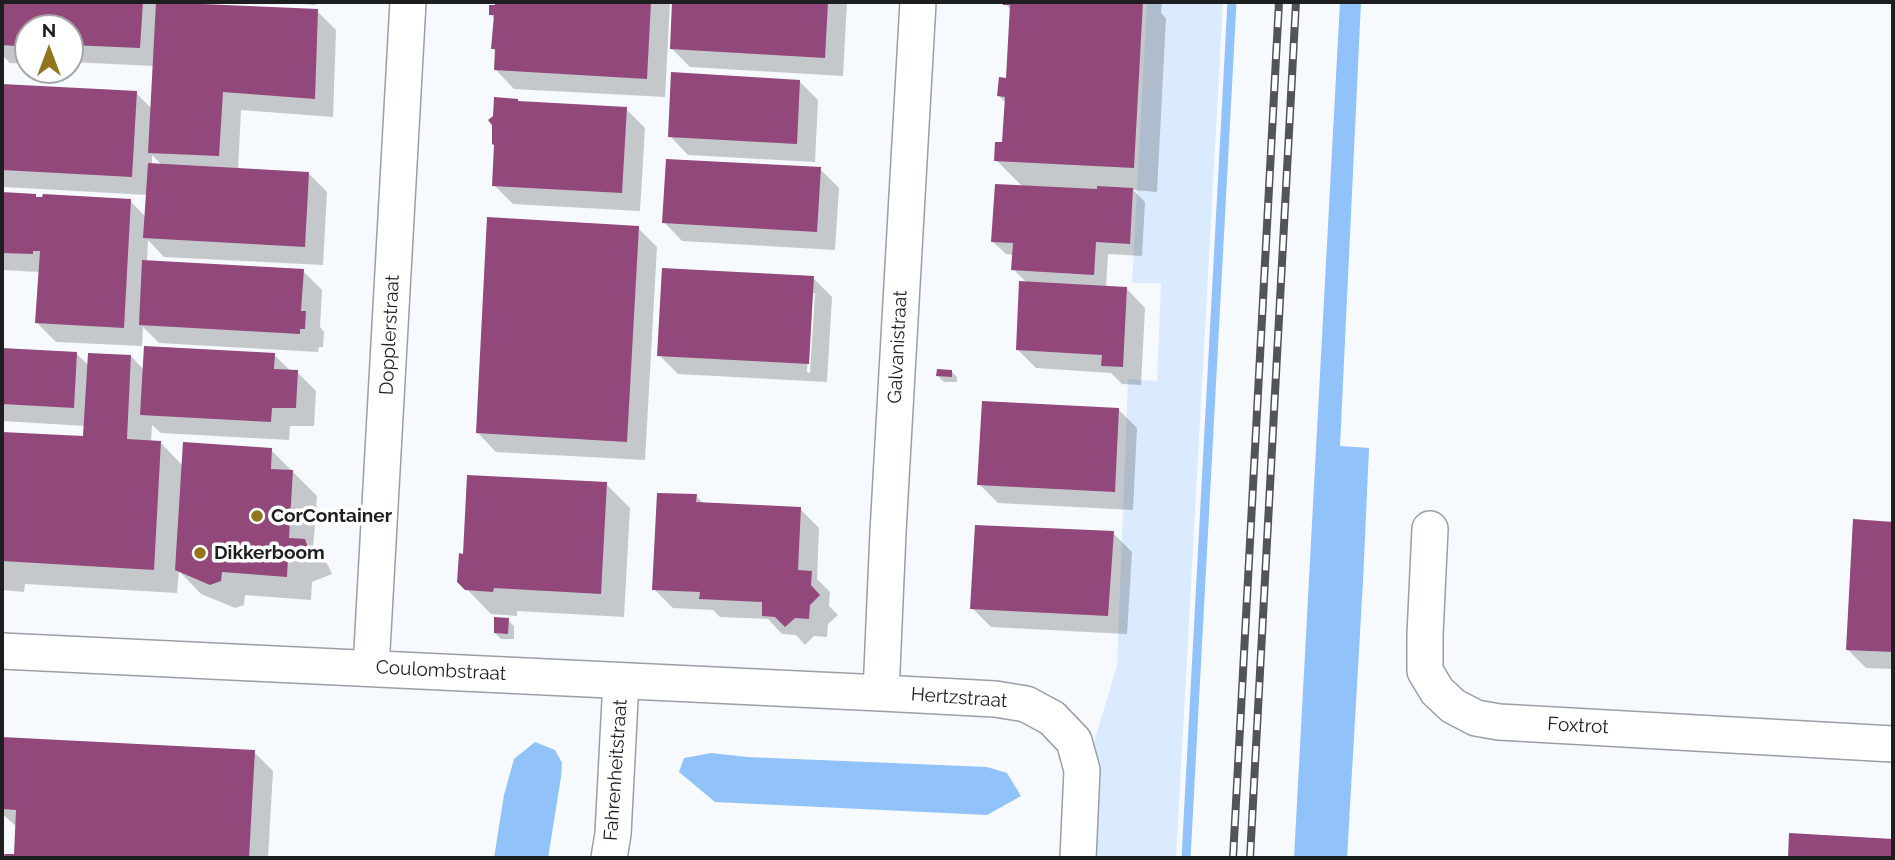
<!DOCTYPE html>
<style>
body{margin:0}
#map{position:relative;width:1895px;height:860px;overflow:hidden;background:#f6fafe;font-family:Raleway,sans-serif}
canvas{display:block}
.frame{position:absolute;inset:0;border:4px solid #1c1e20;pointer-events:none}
.north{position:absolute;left:14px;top:14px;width:70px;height:70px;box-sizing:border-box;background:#fff;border:2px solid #a4a5a6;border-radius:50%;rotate:0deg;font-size:19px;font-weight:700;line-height:28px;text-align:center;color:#1c1e20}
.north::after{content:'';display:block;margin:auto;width:24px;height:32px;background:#93751c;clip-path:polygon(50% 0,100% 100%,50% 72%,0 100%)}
</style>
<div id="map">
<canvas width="1895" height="860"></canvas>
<div class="frame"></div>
<div class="north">N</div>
</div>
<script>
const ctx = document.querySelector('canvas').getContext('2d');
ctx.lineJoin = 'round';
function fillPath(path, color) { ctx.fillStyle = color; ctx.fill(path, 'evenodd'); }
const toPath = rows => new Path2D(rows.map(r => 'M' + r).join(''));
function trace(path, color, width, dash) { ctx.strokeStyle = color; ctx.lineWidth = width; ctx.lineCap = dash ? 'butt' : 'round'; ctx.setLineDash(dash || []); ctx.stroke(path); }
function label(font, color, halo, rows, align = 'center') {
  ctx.font = font + ' Raleway,sans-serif'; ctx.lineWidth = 7; ctx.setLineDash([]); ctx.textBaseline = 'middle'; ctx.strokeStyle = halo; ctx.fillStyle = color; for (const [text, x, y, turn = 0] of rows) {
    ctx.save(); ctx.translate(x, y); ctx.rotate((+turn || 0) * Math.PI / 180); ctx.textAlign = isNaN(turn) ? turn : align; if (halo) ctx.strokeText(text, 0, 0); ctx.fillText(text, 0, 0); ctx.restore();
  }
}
const green = toPath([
 [1147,2,1223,2,1176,858,1093,858,1097,754,1093,745,1117,666,1128,379,1157,381,1161,283,1132,283]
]);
const water = toPath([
 [1340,2,1361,2,1340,446,1369,448,1363,581,1347,858,1294,858],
 [535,742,555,750,562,763,561,777,548,858,494,858,504,795,514,759],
 [711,753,747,757,987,767,1007,773,1021,796,987,815,715,802,679,772,684,758]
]);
const shadow = toPath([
 [2,2,162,2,317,11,336,30,333,117,241,110,238,170,308,173,327,192,323,265,164,257,148,240,147,262,303,271,322,290,320,327,324,332,323,347,319,347,318,352,159,343,143,327,142,346,56,342,37,323,40,272,2,270,2,194,35,196,38,199,130,201,146,217,148,195,4,187,2,185,2,86,136,93,152,109,154,66,70,62,70,28,28,28,28,64,10,63,2,55],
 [152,155,163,166,152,165],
 [263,2,316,2,316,5],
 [497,2,670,2,665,97,514,89,496,70,497,52,492,48,495,19,490,14,496,7],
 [674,2,847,2,843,76,690,67,672,49],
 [1005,2,1162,2,1161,13,1166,18,1157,192,1133,190,1145,202,1142,256,1108,254,1106,288,1127,289,1145,308,1141,385,1122,384,1111,373,1036,368,1018,350,1027,283,1013,269,1014,255,1006,254,993,242,1023,187,996,160,1004,144,1006,103,999,96,1007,80,1011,11],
 [799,81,818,100,815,162,688,155,670,136],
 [520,103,626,109,645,128,640,211,513,204,494,185,495,117],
 [820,169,839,188,835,250,682,241,664,222],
 [638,228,657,247,645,460,496,452,478,433],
 [813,278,832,297,827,382,678,374,659,355],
 [812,293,815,293,810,373,807,372],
 [2,350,77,354,89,366,131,356,144,370,274,355,291,371,297,372,316,391,314,426,290,426,289,440,161,433,152,425,151,442,160,442,183,466,271,450,317,496,313,550,328,565,332,574,312,582,311,600,245,595,244,605,235,608,201,594,179,571,177,593,25,584,24,592,2,590,2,434,85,438,86,426,2,421],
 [951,371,957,377,957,382,944,382,938,376],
 [1118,409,1137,428,1133,510,998,503,979,484],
 [606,484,630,508,624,617,517,611,517,616,491,614,459,581],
 [696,496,704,504,800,509,819,528,817,579,830,592,829,606,838,615,828,624,827,637,814,636,805,645,796,635,782,634,768,619,720,617,713,610,673,608,654,589],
 [1854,521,1893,523,1893,669,1866,668,1847,649],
 [1113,533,1132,552,1127,634,991,627,972,608],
 [508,620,514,626,514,639,501,639,495,633],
 [2,739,254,752,273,771,268,858,7,858,6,856,16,856,17,827,2,814],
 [1791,835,1893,841,1893,858,1790,858]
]);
const stream = toPath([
 [1186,858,1232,2]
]);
const building = toPath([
 [2,2,143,2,140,48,70,45,70,28,28,28,28,47,2,45],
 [156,2,318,9,315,99,223,92,219,156,148,153],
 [495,2,651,2,647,79,494,70,495,49,491,49,494,15,489,15,489,5,495,5],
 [672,2,828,2,825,58,670,49],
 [1003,2,1143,2,1134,168,994,161,995,142,1002,142,1005,97,997,96,999,77,1006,78,1010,5,1003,5],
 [671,72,800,80,797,144,668,137],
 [2,84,137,91,132,177,2,170],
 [494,97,518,99,518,101,627,107,622,193,492,186,494,145,492,144,492,125,488,120,493,116],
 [666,159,821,167,817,232,662,223],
 [148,163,309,172,305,247,143,238],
 [995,184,1097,189,1097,186,1133,188,1130,244,1096,242,1094,275,1011,270,1013,243,991,242],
 [2,192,36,194,36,197,42,197,43,194,131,199,124,328,35,323,40,251,33,251,33,254,2,253],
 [487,217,639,226,627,442,476,433],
 [142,260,304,269,301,311,306,311,305,329,300,329,300,334,139,325],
 [662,268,814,276,809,364,657,356],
 [1019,281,1127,287,1123,367,1101,366,1102,355,1016,350],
 [144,346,275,353,274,369,298,370,296,408,272,408,271,422,140,415],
 [2,348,77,352,74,408,2,404],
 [88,353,131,355,127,439,161,441,154,570,2,561,2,432,83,436],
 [937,369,952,370,952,377,936,376],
 [982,401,1119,408,1115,492,977,485],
 [183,442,272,448,271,469,293,470,289,538,305,539,309,550,288,558,287,577,222,572,221,581,210,585,175,570],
 [467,475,607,482,601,594,494,588,493,592,465,590,457,582,459,553,463,554],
 [657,493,697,494,696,502,801,507,798,570,812,571,811,585,820,595,810,605,809,619,795,618,785,627,775,617,762,616,762,602,699,599,700,592,652,590],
 [1853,519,1893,522,1893,652,1846,650],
 [975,525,1114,531,1108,616,970,609],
 [494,617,509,618,508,634,494,633],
 [2,737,255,750,249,858,5,858,4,854,14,854,16,810,2,809],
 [1789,833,1893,839,1893,858,1788,858]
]);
const minor = toPath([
 [1430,529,1425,635,1425,671,1437,691,1453,706,1476,718,1499,722,1893,744],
 [2,651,881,693,995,699,1026,704,1052,718,1074,741,1082,770,1078,858],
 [371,668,408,2],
 [881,693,888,532,918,2],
 [609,858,613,834,621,681]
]);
const rail = toPath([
 [1233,858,1279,2],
 [1250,858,1296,2]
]);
const markers = [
 [257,516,7,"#93751c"],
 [200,553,7,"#93751c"]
];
const streetNames = [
 ["Dopplerstraat",390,335,-87],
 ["Galvanistraat",898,347,-87],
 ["Coulombstraat",441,671,3],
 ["Hertzstraat",959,698,4],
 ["Foxtrot",1578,726,3],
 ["Fahrenheitstraat",616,770,-86]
];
const poiNames = [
 ["CorContainer",271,516],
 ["Dikkerboom",214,553]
];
fillPath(green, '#daebff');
fillPath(water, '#92c2fa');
fillPath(shadow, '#0003');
trace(stream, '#92c2fa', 9);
fillPath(building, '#92487b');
trace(minor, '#999fa5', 38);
trace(minor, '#fff', 35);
trace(rail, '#525557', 8);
trace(rail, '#fff', 5, [16]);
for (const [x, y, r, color] of markers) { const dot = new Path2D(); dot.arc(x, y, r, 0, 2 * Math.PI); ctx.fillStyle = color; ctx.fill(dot); trace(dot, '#fff', 2.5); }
label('19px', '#1c1e20', '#fff', streetNames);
label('bold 19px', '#1c1e20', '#fff', poiNames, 'left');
</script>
